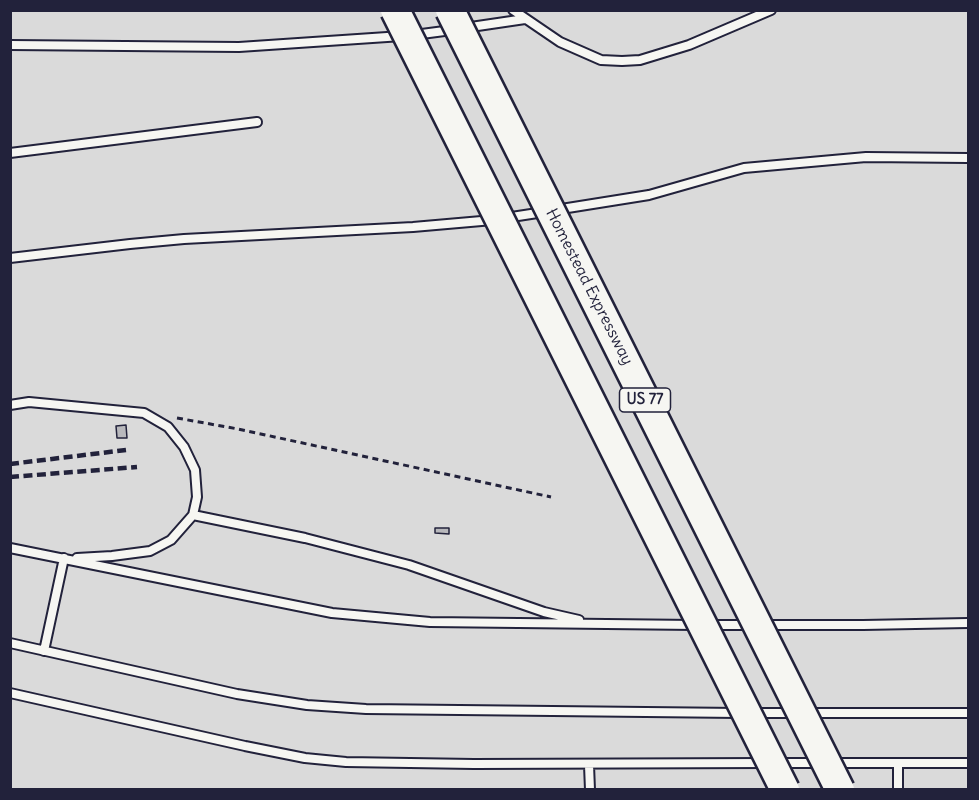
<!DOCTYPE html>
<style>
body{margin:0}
#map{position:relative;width:979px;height:800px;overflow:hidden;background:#e9e9e7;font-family:Delius,sans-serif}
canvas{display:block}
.frame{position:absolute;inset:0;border:12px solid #22223b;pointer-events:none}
</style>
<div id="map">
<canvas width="979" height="800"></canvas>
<div class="frame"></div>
</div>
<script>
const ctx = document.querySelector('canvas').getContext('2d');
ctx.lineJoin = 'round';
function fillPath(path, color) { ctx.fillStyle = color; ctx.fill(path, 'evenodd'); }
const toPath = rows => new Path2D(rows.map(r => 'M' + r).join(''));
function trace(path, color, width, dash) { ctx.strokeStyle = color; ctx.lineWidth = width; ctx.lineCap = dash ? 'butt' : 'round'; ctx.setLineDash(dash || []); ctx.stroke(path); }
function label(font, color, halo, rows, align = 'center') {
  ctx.font = font + ' Delius,sans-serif'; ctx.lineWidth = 4.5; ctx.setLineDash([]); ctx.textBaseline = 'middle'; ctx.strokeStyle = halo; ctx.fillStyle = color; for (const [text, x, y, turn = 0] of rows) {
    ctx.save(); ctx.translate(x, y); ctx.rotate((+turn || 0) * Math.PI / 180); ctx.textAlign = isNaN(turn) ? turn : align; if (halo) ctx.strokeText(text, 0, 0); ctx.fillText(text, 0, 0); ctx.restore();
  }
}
const built = toPath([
 [11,11,968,11,968,789,11,789]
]);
const building = toPath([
 [126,425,127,438,117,438,116,426,126,425],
 [435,528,449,528,449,534,435,533,435,528]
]);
const path = toPath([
 [177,418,238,429,551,497]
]);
const service = toPath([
 [513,10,560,42,601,60,622,61,640,60,689,45,771,10],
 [464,28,525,19],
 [414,35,452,30],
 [10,45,239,47,402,36],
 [10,153,257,122],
 [555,210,649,195,744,168,866,157,968,158],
 [505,218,544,212],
 [10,258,130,244,184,239,413,227,493,220],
 [10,405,29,402,144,413,168,427,184,447,195,470,197,497,193,515,171,540,150,551,112,556,77,558],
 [193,515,305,538,409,565,544,612,579,620],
 [10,548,332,613,430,622,695,625],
 [710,625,749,625],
 [764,625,863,625,968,623],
 [10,643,237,694,307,705,366,709,739,713],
 [44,651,64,558],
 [10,693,245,746,305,758,346,762,474,764,766,763],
 [754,713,793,713],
 [808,713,968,713],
 [778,763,820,763],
 [832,763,968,763],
 [898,763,898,790],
 [589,765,590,790]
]);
const rail = toPath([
 [10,464,126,450],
 [10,477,137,467]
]);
const motorwayBridge = toPath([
 [395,10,785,790],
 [450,10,840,790]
]);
const shields = [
 [645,400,51]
];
const shieldNames = [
 ["US 77",645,400]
];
const streetNames = [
 ["Homestead Expressway",589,287,63]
];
fillPath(built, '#dadada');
fillPath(building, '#b8b8bc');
trace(building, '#22223b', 1.5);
trace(service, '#22223b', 12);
trace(path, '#22223b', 3, [6, 4.5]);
trace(service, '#f6f6f2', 8);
trace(rail, '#22223b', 4.5, [9, 4.5]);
trace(motorwayBridge, '#22223b', 33, []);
trace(motorwayBridge, '#f6f6f2', 28);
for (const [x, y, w] of shields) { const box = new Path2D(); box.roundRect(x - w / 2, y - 12, w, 24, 4.5); ctx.fillStyle = '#f6f6f2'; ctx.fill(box); trace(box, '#22223b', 1.5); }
label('bold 15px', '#22223b', null, shieldNames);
label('16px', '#22223b', '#f6f6f2', streetNames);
</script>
